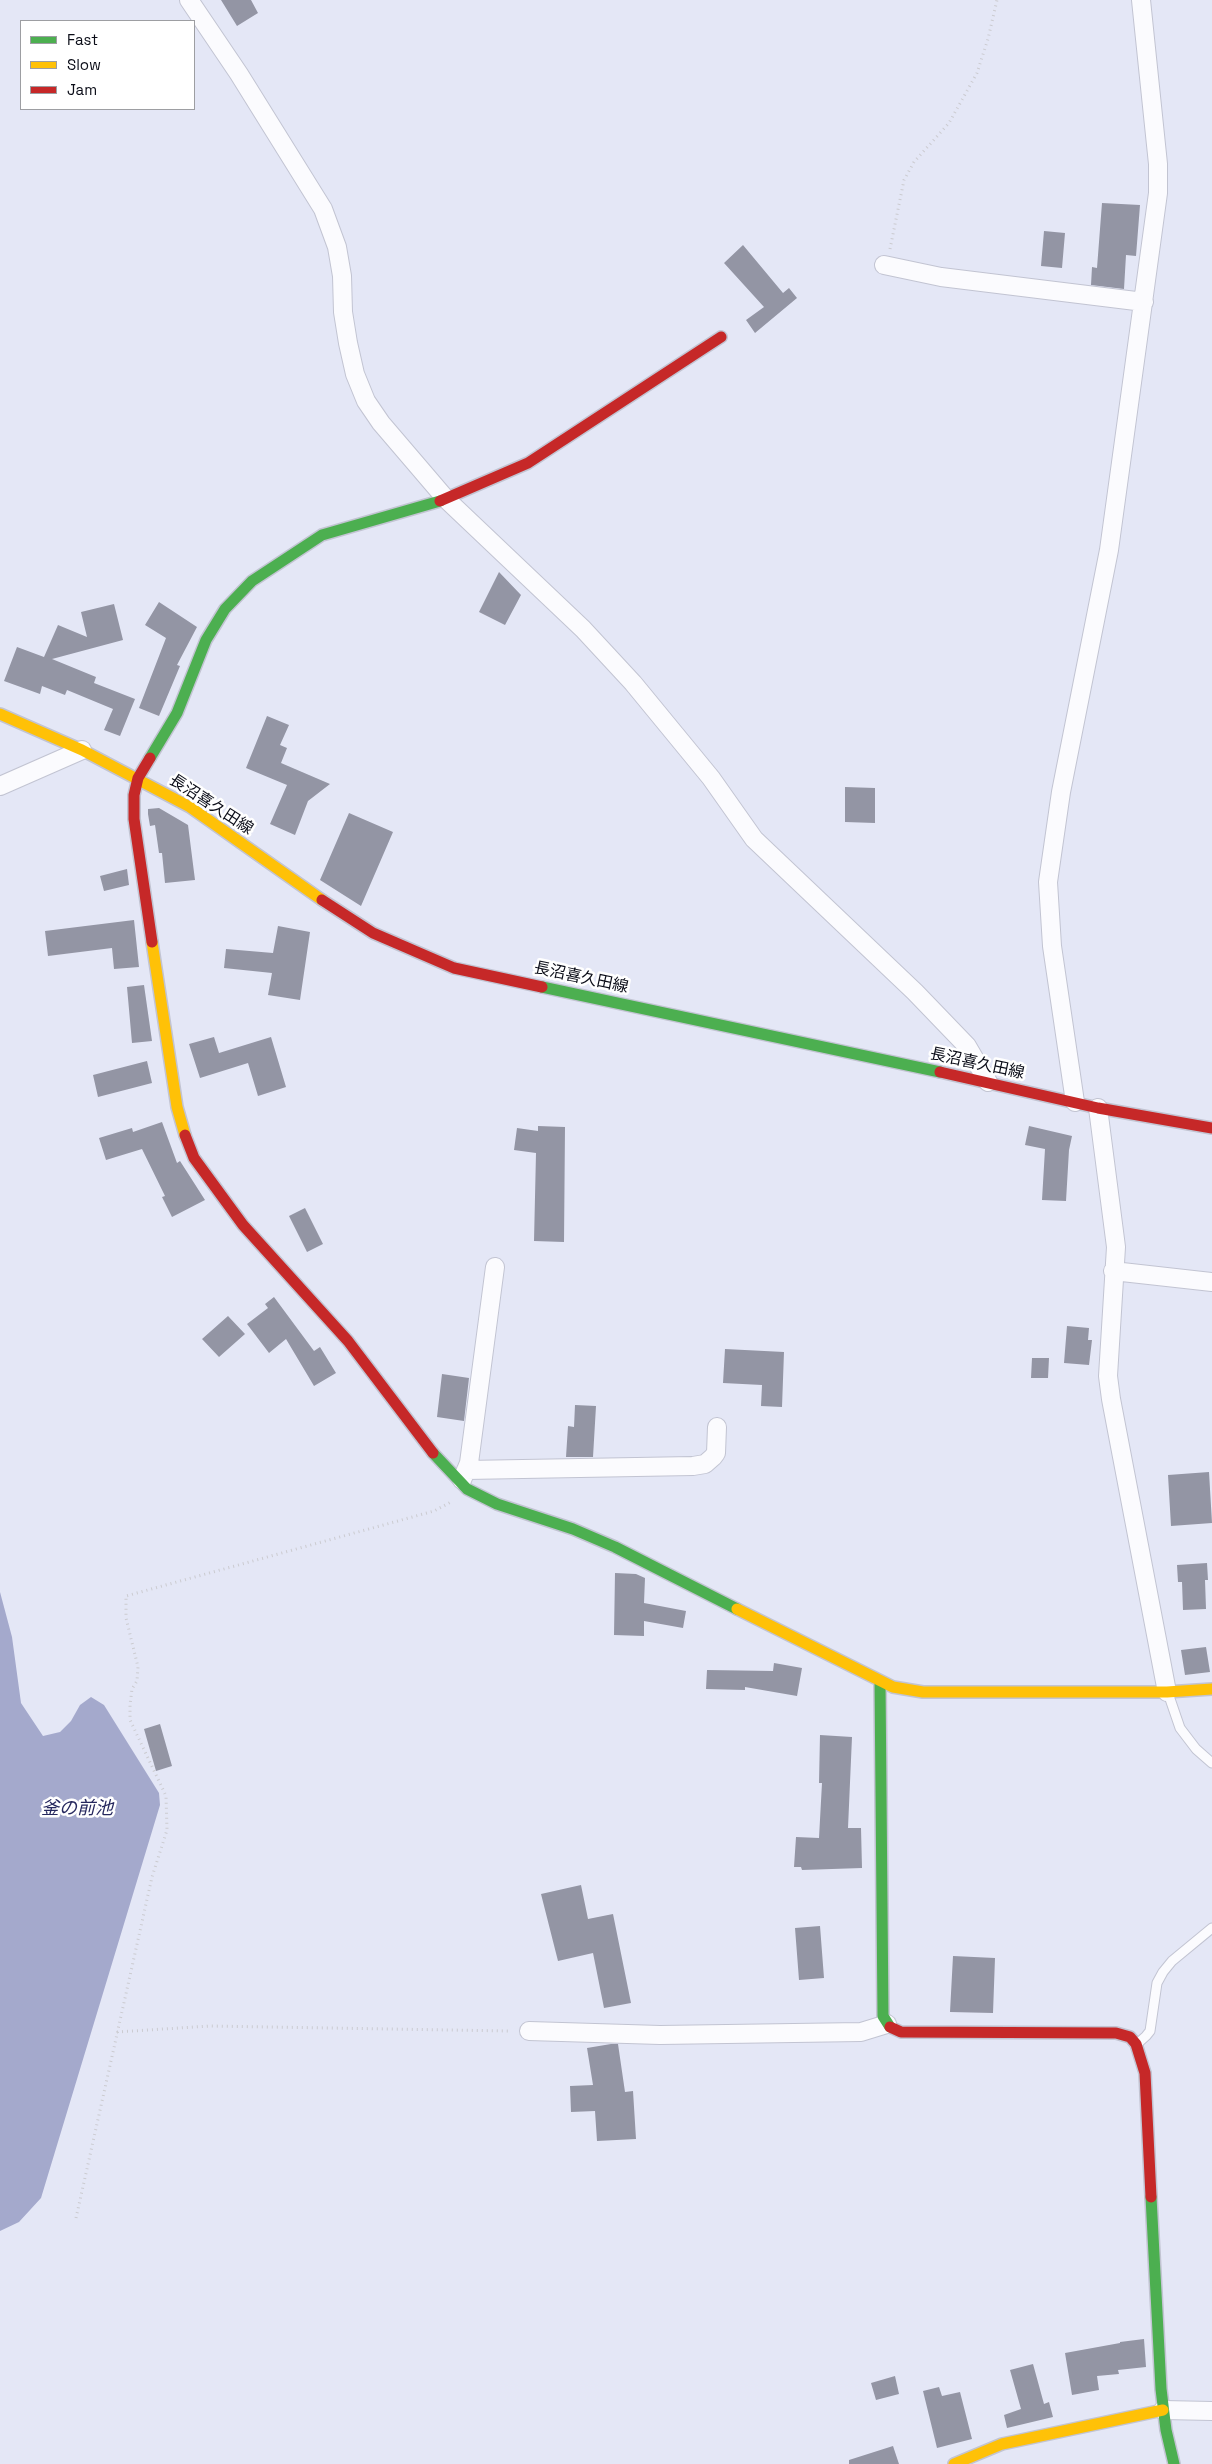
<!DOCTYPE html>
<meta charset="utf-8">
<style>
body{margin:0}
#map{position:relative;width:1212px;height:2464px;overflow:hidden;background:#e4e7f6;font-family:"Space Grotesk",sans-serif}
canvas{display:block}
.legend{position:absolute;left:20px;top:20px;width:175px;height:90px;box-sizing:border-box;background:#fff;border:1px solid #9d9ea2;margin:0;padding:6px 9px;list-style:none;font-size:15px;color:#0a0c17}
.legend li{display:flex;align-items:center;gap:10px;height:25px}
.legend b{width:25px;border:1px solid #9d9ea2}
</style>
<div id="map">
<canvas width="1212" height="2464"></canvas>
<ul class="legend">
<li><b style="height:6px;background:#4caf50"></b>Fast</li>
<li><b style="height:6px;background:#ffc107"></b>Slow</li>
<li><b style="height:6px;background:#c62828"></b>Jam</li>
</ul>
</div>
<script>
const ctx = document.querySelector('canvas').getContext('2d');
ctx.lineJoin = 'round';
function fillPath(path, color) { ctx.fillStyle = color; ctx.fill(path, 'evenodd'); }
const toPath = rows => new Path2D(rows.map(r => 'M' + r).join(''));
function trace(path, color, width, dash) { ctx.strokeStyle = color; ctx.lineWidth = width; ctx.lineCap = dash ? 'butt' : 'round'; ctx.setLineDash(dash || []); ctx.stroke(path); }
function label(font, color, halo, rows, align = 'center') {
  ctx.font = font + ' "Space Grotesk","Noto Sans JP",sans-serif'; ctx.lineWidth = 5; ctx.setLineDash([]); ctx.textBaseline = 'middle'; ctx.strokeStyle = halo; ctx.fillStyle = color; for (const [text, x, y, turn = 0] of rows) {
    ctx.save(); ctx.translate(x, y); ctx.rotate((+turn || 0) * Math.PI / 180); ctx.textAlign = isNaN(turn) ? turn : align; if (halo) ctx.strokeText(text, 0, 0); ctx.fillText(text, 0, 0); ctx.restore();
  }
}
const water = toPath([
 [0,1592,12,1637,21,1703,43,1736,60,1732,71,1721,80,1705,91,1697,104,1705,159,1793,160,1805,41,2198,19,2222,0,2231]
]);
const building = toPath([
 [221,0,251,0,258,13,237,26],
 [1102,203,1140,205,1136,256,1126,255,1124,289,1091,285,1092,267,1097,268],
 [1044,231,1065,233,1062,268,1041,266],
 [743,245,783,293,789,288,797,298,755,333,746,320,764,307,724,263],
 [499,572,521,595,505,625,479,612],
 [159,602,197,627,177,665,180,666,159,716,139,708,166,638,145,625],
 [114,604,123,640,52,659,96,677,94,683,135,699,120,736,104,730,113,709,67,690,65,695,42,686,40,694,4,681,17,647,44,657,58,625,87,637,81,612],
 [267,716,289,725,280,745,287,748,281,763,330,784,308,801,295,835,270,824,287,785,246,768],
 [845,787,875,788,875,823,845,822],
 [159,808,188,825,195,880,165,883,162,853,159,853,155,825,150,826,148,814,148,809],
 [349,813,393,832,361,906,320,880],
 [127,869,129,885,104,891,100,876],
 [134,920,139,967,114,969,112,948,48,956,45,931],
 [278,926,310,932,300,1000,268,995,272,973,224,968,226,949,273,953],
 [144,985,152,1041,132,1043,127,987],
 [214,1037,219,1053,271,1037,286,1087,258,1096,248,1063,200,1078,189,1044],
 [147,1061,152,1083,98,1097,93,1075],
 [162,1122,177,1163,180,1161,205,1200,172,1217,162,1197,165,1196,142,1149,106,1160,99,1138,132,1128,133,1132],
 [538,1126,565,1127,564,1242,534,1241,536,1153,514,1150,517,1128,538,1131],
 [1029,1126,1072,1136,1069,1150,1066,1201,1042,1200,1045,1149,1025,1145],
 [305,1208,323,1244,307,1252,289,1216],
 [274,1297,314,1351,320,1347,336,1373,314,1386,286,1339,269,1353,247,1324,268,1308,265,1304],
 [228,1316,245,1334,219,1357,202,1339],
 [1067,1326,1089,1328,1088,1340,1092,1340,1089,1365,1064,1363],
 [725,1349,784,1352,782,1407,761,1406,762,1385,723,1383],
 [1032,1358,1049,1358,1048,1378,1031,1378],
 [442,1374,469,1378,464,1421,437,1417],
 [575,1405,596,1406,593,1457,566,1457,568,1426,574,1427],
 [1209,1472,1212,1523,1171,1526,1168,1475],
 [1207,1563,1208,1580,1205,1580,1206,1609,1183,1610,1182,1582,1178,1582,1177,1565],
 [615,1573,636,1574,645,1578,644,1603,686,1611,683,1628,644,1621,644,1636,614,1635],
 [1206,1647,1210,1672,1185,1675,1181,1650],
 [774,1663,802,1668,797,1696,745,1687,745,1690,706,1689,707,1670,773,1671],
 [160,1724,172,1766,156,1771,144,1729],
 [820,1735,852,1737,848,1828,861,1828,862,1868,802,1870,801,1867,794,1867,796,1837,819,1838,822,1783,819,1783],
 [581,1885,588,1919,613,1914,631,2003,604,2008,593,1953,558,1961,541,1894],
 [820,1926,824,1978,799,1980,795,1928],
 [953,1956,995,1958,993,2013,950,2012],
 [611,2044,618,2044,625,2092,633,2091,636,2139,597,2141,595,2111,571,2112,570,2086,593,2085,587,2048],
 [1144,2339,1146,2367,1118,2370,1119,2374,1097,2376,1099,2390,1072,2395,1065,2353,1120,2343,1120,2342],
 [1033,2364,1044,2404,1049,2402,1053,2417,1007,2428,1004,2415,1021,2409,1010,2370],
 [895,2376,899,2394,876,2400,871,2383],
 [939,2387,942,2396,960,2392,972,2439,937,2448,923,2391],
 [893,2446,899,2464,849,2464,849,2460]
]);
const path = toPath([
 [890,249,904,180,914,162,949,123,977,73,988,39,997,0],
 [117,2032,210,2026,510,2031],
 [76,2218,152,1877,167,1830,166,1796,130,1720,130,1705,132,1689,137,1681,138,1667,126,1618,126,1596,434,1511,451,1502]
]);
const lane = toPath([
 [1168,1693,1180,1728,1196,1749,1212,1763],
 [1137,2044,1146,2036,1150,2031,1157,1983,1163,1972,1172,1961,1212,1928]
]);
const street = toPath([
 [189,0,239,74,323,209,337,247,342,276,343,312,348,343,355,374,366,401,381,423,446,499,583,629,633,683,711,778,754,839,915,992,967,1046,988,1082],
 [884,265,941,277,1144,302],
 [0,786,82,750],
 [1075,1102,1052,946,1048,882,1061,792,1109,550,1158,193,1158,164,1141,0],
 [1098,1108,1116,1247,1108,1376,1111,1399,1167,1692],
 [1113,1271,1212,1282],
 [466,1470,693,1466,705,1464,713,1457,716,1453,717,1427],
 [462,1480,469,1463,495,1267],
 [529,2031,660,2035,861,2032,887,2024],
 [1163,2410,1212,2411]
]);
const fast = toPath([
 [150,758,177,713,206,640,225,609,252,581,322,535,440,501],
 [542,987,940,1072],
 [433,1453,467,1489,497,1504,573,1529,615,1547,737,1609],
 [880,1682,883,2016,890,2027],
 [1151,2197,1161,2389,1166,2430,1174,2464]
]);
const slow = toPath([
 [0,714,82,750,190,807,322,900],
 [152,942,177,1107,185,1135],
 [737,1609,893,1687,923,1692,1167,1692,1212,1689],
 [954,2464,1002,2444,1163,2410]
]);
const jam = toPath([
 [440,501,528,463,721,337],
 [150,758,138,778,134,795,134,819,152,942],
 [322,900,373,933,454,968,542,987],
 [940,1072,1098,1108,1212,1128],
 [185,1135,194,1158,243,1225,348,1341,433,1453],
 [890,2027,901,2032,1116,2033,1130,2037,1136,2044,1145,2073,1151,2197]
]);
const streetNames = [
 ["長沼喜久田線",211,805,33],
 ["長沼喜久田線",581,978,12],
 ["長沼喜久田線",977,1064,12]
];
const waterNames = [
 ["釜の前池",77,1809]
];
fillPath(water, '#a4a9cc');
fillPath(building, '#9395a4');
trace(lane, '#c2c4d2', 11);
trace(street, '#c2c4d2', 20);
trace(fast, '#c2c4d2', 14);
trace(slow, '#c2c4d2', 14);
trace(jam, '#c2c4d2', 14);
trace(path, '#cbcbd0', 3, [1, 4]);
trace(lane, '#fbfbfe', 9);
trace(street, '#fbfbfe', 18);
trace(fast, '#4caf50', 11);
trace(slow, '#ffc107', 11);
trace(jam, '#c62828', 11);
label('16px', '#0a0c17', '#fff', streetNames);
label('italic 18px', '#26285e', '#fff', waterNames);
</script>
